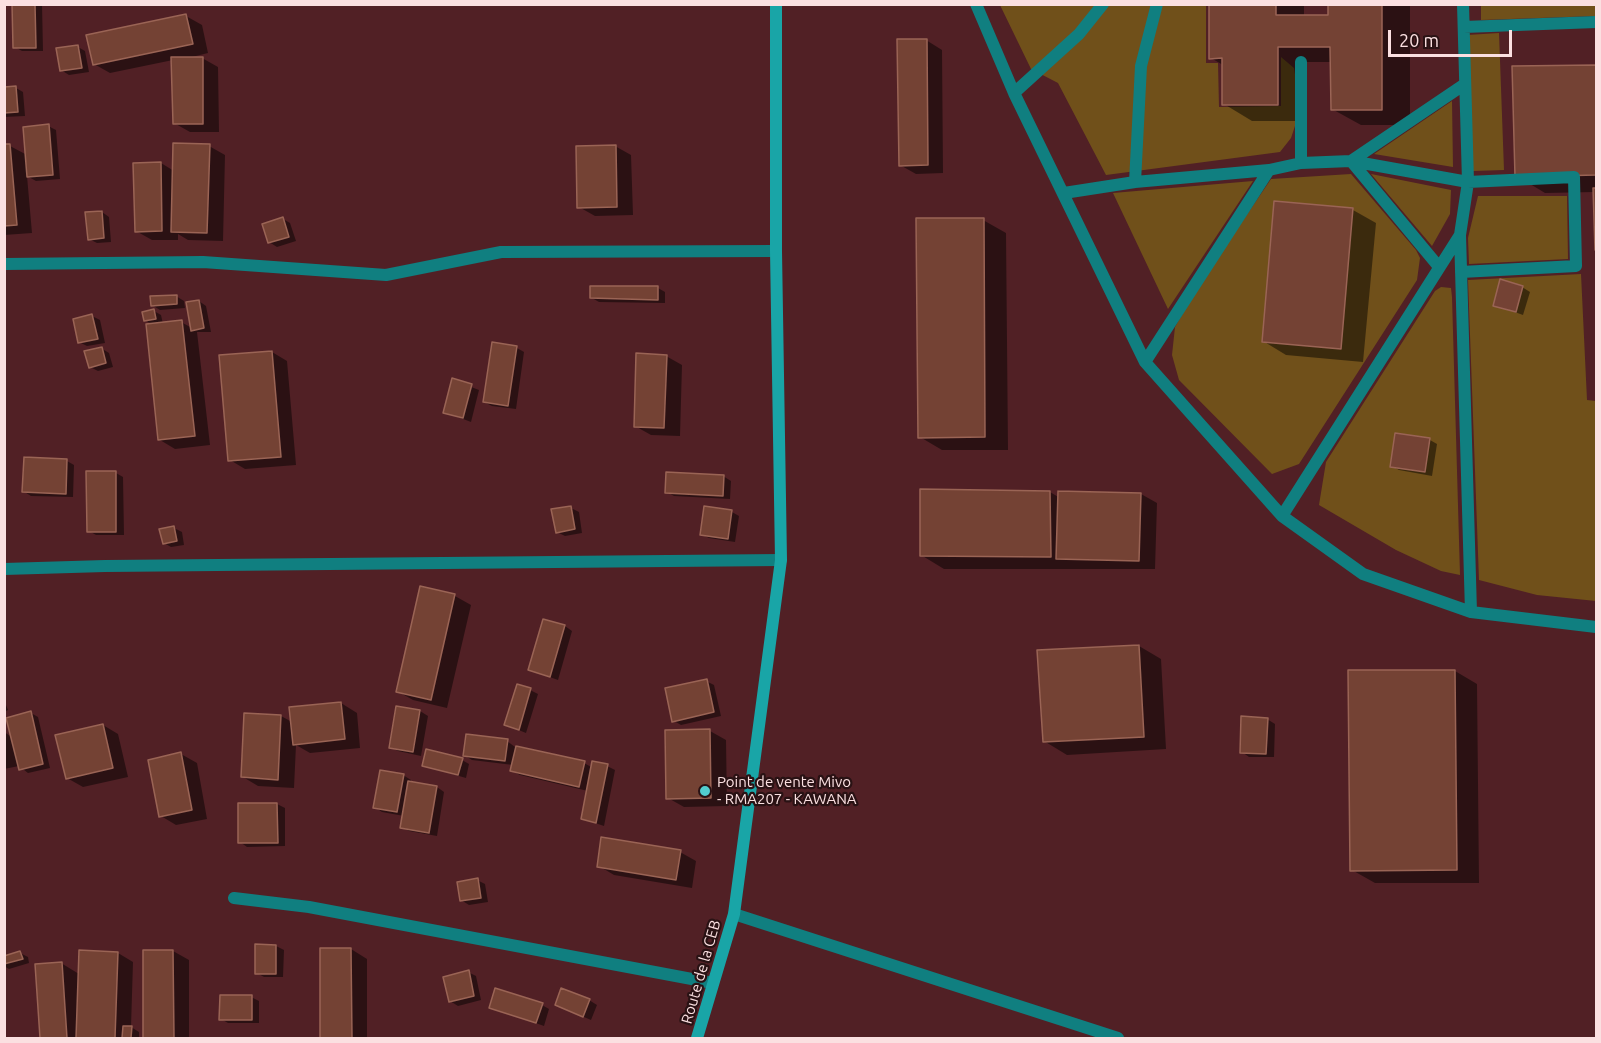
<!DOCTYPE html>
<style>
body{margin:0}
#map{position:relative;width:1601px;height:1043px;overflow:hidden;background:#512025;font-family:Ubuntu,sans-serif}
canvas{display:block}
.frame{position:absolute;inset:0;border:6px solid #fbe0e1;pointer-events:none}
.scale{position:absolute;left:1388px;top:30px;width:124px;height:27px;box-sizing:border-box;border:3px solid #fbe0e1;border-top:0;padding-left:8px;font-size:18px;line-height:21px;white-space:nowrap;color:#fbe0e1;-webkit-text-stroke:4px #291214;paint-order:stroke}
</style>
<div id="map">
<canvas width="1601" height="1043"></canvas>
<div class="frame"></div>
<div class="scale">20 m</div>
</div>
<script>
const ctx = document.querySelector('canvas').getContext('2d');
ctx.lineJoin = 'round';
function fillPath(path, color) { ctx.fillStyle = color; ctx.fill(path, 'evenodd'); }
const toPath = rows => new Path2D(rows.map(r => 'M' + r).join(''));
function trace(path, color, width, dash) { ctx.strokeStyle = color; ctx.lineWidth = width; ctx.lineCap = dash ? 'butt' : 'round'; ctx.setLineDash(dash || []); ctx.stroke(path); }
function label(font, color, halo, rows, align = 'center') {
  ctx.font = font + ' Ubuntu,sans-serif'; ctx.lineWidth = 4.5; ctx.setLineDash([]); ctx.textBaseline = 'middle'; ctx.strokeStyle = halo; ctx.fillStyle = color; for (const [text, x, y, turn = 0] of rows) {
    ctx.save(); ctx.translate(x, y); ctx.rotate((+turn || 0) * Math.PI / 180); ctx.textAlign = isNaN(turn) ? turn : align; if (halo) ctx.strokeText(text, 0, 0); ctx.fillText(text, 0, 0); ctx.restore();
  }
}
const green = toPath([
 [1000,5,1206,5,1206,63,1218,63,1219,107,1281,106,1281,57,1294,68,1297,87,1295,126,1291,138,1280,152,1106,175,1058,83,1031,69],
 [1481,5,1596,5,1596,16,1481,20],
 [1499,33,1504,170,1473,171,1467,35],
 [1452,101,1453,167,1374,154],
 [1351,174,1416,250,1420,258,1417,280,1299,464,1272,474,1179,380,1172,355,1175,327,1195,291,1271,179],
 [1371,174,1451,190,1450,214,1432,246],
 [1253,181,1168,309,1113,193],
 [1478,196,1567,196,1568,259,1469,264,1468,238],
 [1581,274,1587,400,1596,401,1596,601,1537,595,1479,580,1468,280],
 [1441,287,1451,288,1452,297,1460,575,1441,571,1396,550,1319,505,1326,462,1435,291]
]);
const shadow = toPath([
 [14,4,42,4,43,51,22,51,15,47],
 [1210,4,1304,4,1304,16,1329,16,1329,4,1410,4,1410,125,1361,125,1332,109,1332,62,1306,62,1306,121,1252,121,1224,104,1223,65,1211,58],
 [186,16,202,25,208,53,188,58,202,58,218,67,219,132,190,132,174,123,173,60,110,73,94,64],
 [926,40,942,50,943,173,916,174,900,165],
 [78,47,85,51,89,72,69,75,61,70],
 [1596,66,1596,249,1595,192,1545,193,1517,176,1514,68],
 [4,88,16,88,23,92,25,116,4,117],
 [48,126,56,130,60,179,36,181,27,176,32,233,4,235,4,146,10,146,27,155],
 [209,146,225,155,223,241,188,240,178,234,178,240,152,240,136,231,161,163,174,171],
 [615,146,631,155,633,215,595,216,579,207],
 [1276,203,1353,210,1376,223,1363,362,1286,355,1263,341],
 [102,212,109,217,111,242,97,243,89,239],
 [283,219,290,223,296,241,277,247,269,242],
 [983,220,1006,233,1008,450,942,450,920,437],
 [1522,287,1530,292,1523,315,1495,305],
 [658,288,665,292,665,303,599,302,592,298],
 [176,296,184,301,185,308,160,310,152,305],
 [199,301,206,306,211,332,197,332,210,445,175,449,160,440,153,325,145,320,154,311,161,315,163,324,181,322,192,328],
 [92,316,100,320,105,343,87,346,79,342],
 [493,344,517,348,524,352,516,409,492,406,484,402],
 [101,348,109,353,113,367,98,371,90,367],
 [272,352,287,361,296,465,245,469,230,460],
 [666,356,682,365,680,436,651,435,635,426],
 [453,380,479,390,471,422,445,412],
 [1430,440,1437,444,1432,476,1399,470,1392,466],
 [67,461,74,465,73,497,31,496,23,491],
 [116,473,123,477,124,535,96,535,89,531],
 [723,476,731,481,730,499,674,496,667,492],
 [922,491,1050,492,1060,498,1060,492,1141,494,1157,503,1155,569,944,569,921,555],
 [705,507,732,512,739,516,735,542,709,538,701,534],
 [571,508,579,512,582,533,565,536,557,532],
 [174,528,182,532,184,545,171,547,164,543],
 [421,588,455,596,471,605,447,708,413,700,397,691],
 [565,626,572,631,558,680,530,670],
 [1139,646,1161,659,1166,749,1067,755,1044,741],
 [1455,671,1477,684,1479,883,1375,883,1352,870],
 [706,681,714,685,721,716,681,725,674,721],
 [530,690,538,694,526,733,506,725],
 [4,700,8,710,4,712],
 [341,703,357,713,360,748,310,753,296,745,294,788,258,786,243,777,246,715,281,716,292,722],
 [398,707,420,711,428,716,421,756,398,751,391,747],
 [31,713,38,717,50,768,28,773,19,766,4,769,4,732,12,737],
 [1267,719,1275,724,1274,757,1249,757,1242,752],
 [103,725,118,734,128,777,83,787,67,778],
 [710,731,726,740,727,806,684,807,668,798],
 [507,741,515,747,584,763,593,768,607,766,615,770,604,826,583,819,588,791,520,775,512,771,513,765,472,760,464,755],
 [181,754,197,763,207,819,176,825,161,816],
 [462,760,469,764,466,778,424,766],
 [403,775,411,780,410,783,437,787,444,792,437,836,409,831,402,827,404,816,382,812,375,807],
 [277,804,285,808,285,846,247,847,240,842,240,805],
 [680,852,696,861,692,888,614,875,599,866],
 [477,880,485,884,488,902,469,905,461,900],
 [257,945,276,946,284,950,283,977,264,977,257,973],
 [351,949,367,959,367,1038,322,1038,321,950],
 [144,951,173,951,189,960,189,1038,145,1038],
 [20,953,28,957,29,963,9,969,4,966,4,957],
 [118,953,133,962,131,1027,139,1032,139,1038,41,1038,36,965,61,963,79,974],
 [468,972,476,976,481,1000,458,1006,450,1001],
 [251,997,259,1001,259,1023,228,1023,221,1019],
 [589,1000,597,1005,591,1020,556,1005],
 [542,1005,549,1009,544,1026,490,1007]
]);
const building = toPath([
 [12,4,35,4,36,48,13,48,12,4],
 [1209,4,1276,4,1276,15,1328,15,1328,4,1382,4,1382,110,1331,110,1330,47,1278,47,1278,105,1222,105,1222,58,1209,59,1209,4],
 [186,14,193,44,93,65,86,35,186,14],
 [897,39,927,39,928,165,899,166,897,39],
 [78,45,82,68,60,71,56,48,78,45],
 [171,57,203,57,203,124,173,124,171,57],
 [1596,65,1596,175,1515,177,1512,66,1596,65],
 [16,86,18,112,4,113,4,87,16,86],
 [49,124,53,175,27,177,23,127,49,124],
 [173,143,210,144,207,233,171,232,173,143],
 [4,144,10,144,17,225,4,226,4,144],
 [616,145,617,207,577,208,576,146,616,145],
 [161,162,162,231,135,232,133,163,161,162],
 [1593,188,1596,188,1596,250,1595,250,1593,188],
 [1274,201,1353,208,1341,349,1262,342,1274,201],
 [102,211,104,238,88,240,85,212,102,211],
 [283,217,289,237,268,243,262,224,283,217],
 [916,218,984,218,985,437,918,438,916,218],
 [1500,279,1523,286,1516,312,1493,306,1500,279],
 [590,286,658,286,658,300,590,298,590,286],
 [177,295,177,304,151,306,150,296,177,295],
 [199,300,204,328,191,331,186,302,199,300],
 [154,309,156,319,144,321,142,312,154,309],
 [92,314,98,339,78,343,73,319,92,314],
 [182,320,195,436,158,440,146,324,182,320],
 [492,342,517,346,508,406,483,402,492,342],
 [102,347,106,363,89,368,84,351,102,347],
 [272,351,281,457,228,461,219,355,272,351],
 [636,353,667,355,664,428,634,427,636,353],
 [452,378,472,384,463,418,443,413,452,378],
 [1395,433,1430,438,1425,472,1390,467,1395,433],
 [24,457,67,459,66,494,22,492,24,457],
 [86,471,116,471,116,532,87,532,86,471],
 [666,472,724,475,723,496,665,493,666,472],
 [920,489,1050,491,1051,557,920,556,920,489],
 [1058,491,1141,493,1139,561,1056,559,1058,491],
 [571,506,575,529,556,533,551,509,571,506],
 [704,506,732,510,728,539,700,535,704,506],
 [174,526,177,541,163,544,159,529,174,526],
 [420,586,455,594,431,700,396,692,420,586],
 [543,619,565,625,550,677,528,670,543,619],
 [1139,645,1144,737,1043,742,1037,650,1139,645],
 [1348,670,1455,670,1457,870,1350,871,1348,670],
 [707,679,714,712,672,722,665,688,707,679],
 [517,684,531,688,519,730,504,725,517,684],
 [341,702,345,739,293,745,289,707,341,702],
 [396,706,420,710,413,752,389,748,396,706],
 [31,711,43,764,19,770,6,718,31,711],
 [244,713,281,715,278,780,241,777,244,713],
 [1241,716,1268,718,1266,754,1240,753,1241,716],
 [103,724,113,768,66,779,55,735,103,724],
 [710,729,711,798,666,799,665,730,710,729],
 [466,734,508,739,505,761,463,756,466,734],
 [516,746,585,761,579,787,510,771,516,746],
 [426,749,463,758,458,775,422,766,426,749],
 [181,752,192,810,159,817,148,760,181,752],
 [592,761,608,764,596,823,581,819,592,761],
 [380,770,404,774,397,812,373,808,380,770],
 [408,781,437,786,429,833,400,828,408,781],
 [238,803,277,803,278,843,238,843,238,803],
 [601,837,681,850,676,880,597,867,601,837],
 [478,878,481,898,460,901,457,882,478,878],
 [255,944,276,945,276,974,255,974,255,944],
 [320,948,351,948,352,1038,320,1038,320,948],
 [79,950,118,952,115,1038,76,1038,79,950],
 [143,950,173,950,174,1038,143,1038,143,950],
 [20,951,23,959,4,964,4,956,20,951],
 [62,962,67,1038,40,1038,35,964,62,962],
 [469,970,474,996,449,1002,443,977,469,970],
 [495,988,543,1003,536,1023,489,1008,495,988],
 [561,988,590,999,583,1017,555,1005,561,988],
 [220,995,252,995,252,1020,219,1020,220,995],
 [123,1026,132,1026,131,1038,122,1038,123,1026]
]);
const service = toPath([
 [976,4,1014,93,1145,362,1282,516,1363,574,1471,612,1596,627],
 [1463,4,1468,182,1460,235,1471,612],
 [1464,27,1596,22],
 [1014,93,1079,34,1103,4],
 [1301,163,1301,62],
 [1135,182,1141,66,1157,4],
 [1064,193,1135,182,1269,170,1301,163,1351,161,1468,182,1574,177,1576,266,1461,272],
 [1439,267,1351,161,1465,84],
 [1145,362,1269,170],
 [1282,516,1460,235]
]);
const minor = toPath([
 [4,264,203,262,386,275,501,252,776,251],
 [4,569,105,566,781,560],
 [234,898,309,907,713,983],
 [734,914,1118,1038]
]);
const secondary = toPath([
 [697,1038,734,914,781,560,776,251,776,4]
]);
const markers = [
 [705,791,6,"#52cdce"]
];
const poiNames = [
 ["Point de vente Mivo",717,782],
 ["- RMA207 - KAWANA",717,799]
];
const streetNames = [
 ["Route de la CEB",701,972,-74]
];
fillPath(green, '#70501a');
fillPath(shadow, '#0007');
fillPath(building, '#744234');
trace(building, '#9a6455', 1.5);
trace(service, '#107f80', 12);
trace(minor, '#107f80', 12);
trace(secondary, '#19a5a7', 12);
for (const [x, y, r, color] of markers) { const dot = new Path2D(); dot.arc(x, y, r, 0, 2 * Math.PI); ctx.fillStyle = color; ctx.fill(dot); trace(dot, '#291214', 2); }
label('15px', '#fbe0e1', '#291214', poiNames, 'left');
label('15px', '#fbe0e1', '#291214', streetNames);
</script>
